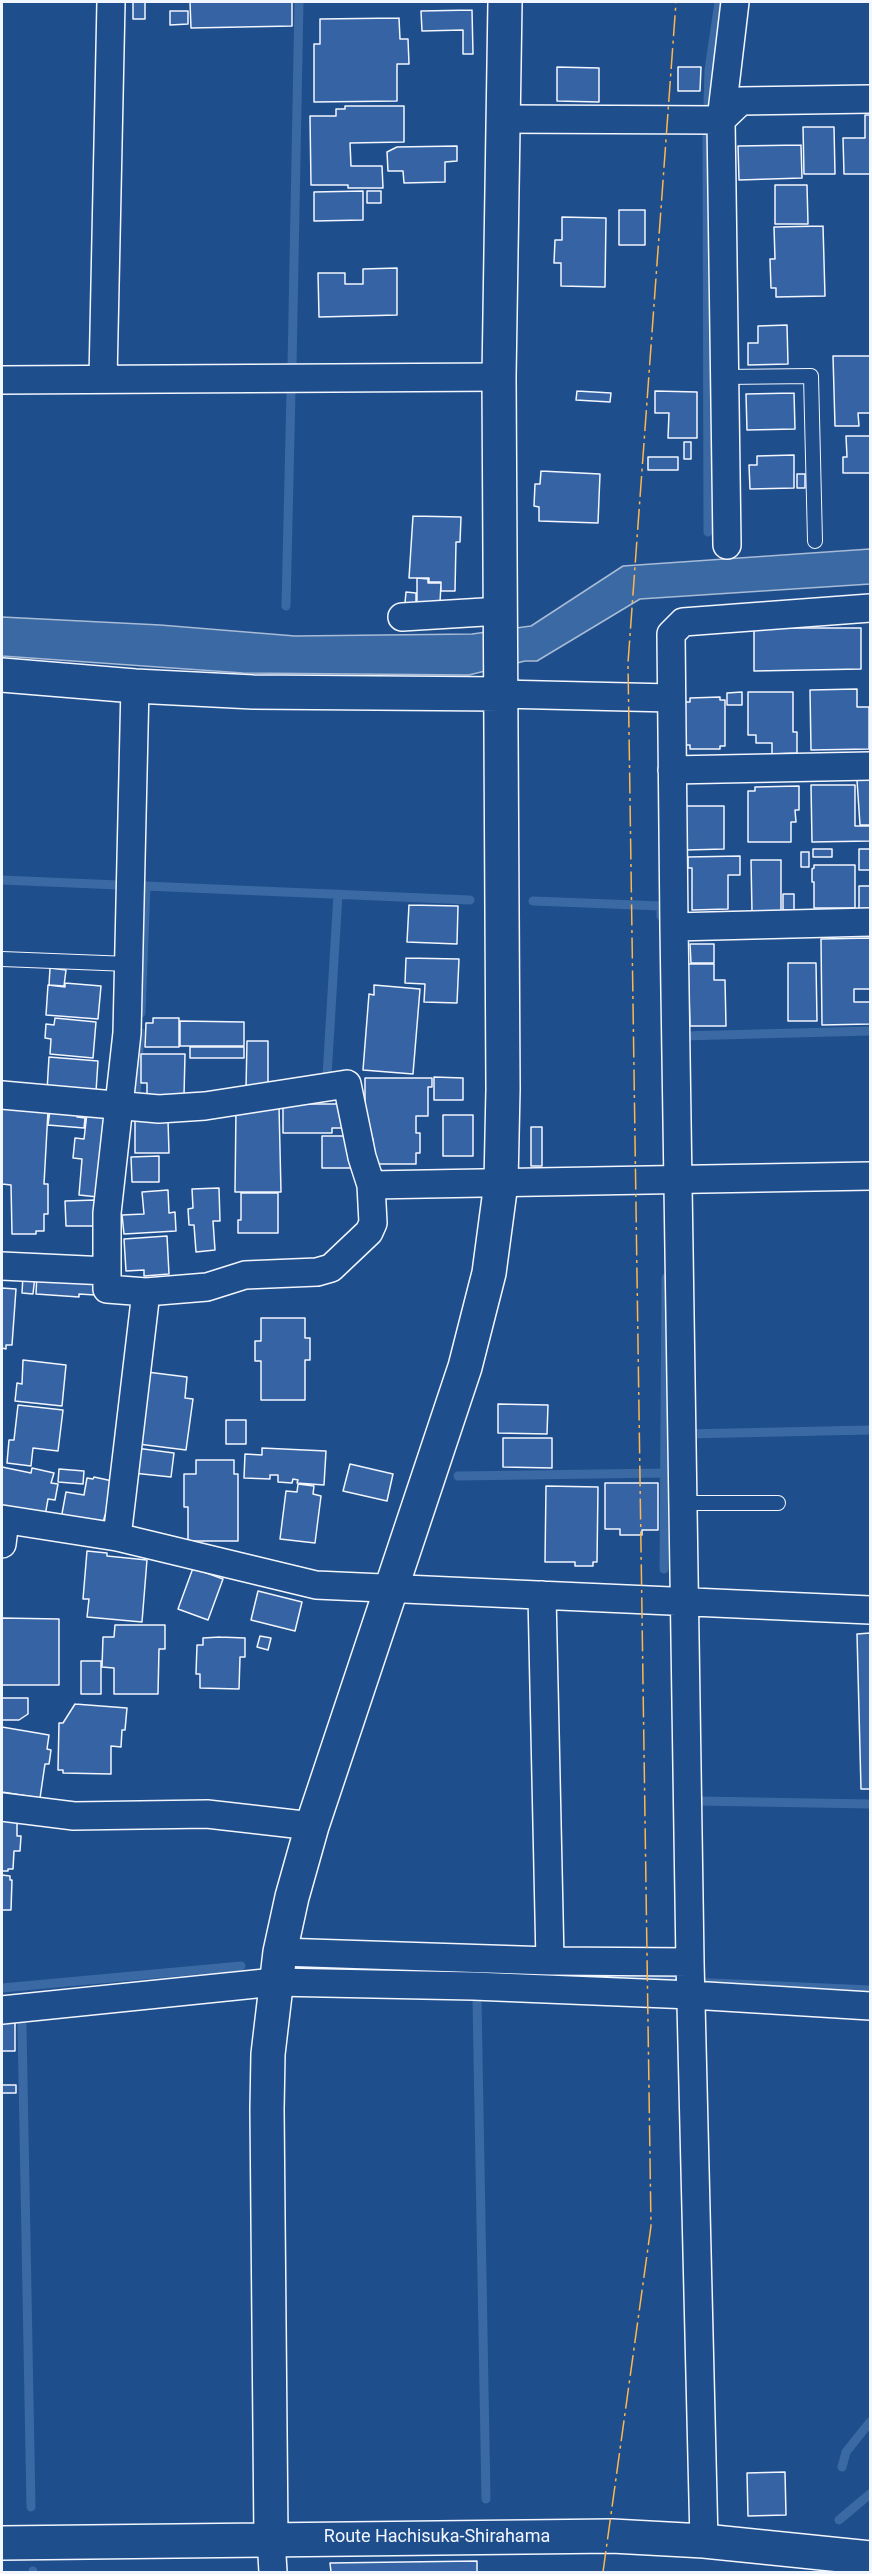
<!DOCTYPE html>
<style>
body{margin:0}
#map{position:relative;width:872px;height:2574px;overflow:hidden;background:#1f4e8c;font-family:Roboto,sans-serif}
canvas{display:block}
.frame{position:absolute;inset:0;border:3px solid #f2f6ff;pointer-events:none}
</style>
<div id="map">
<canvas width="872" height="2574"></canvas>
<div class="frame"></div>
</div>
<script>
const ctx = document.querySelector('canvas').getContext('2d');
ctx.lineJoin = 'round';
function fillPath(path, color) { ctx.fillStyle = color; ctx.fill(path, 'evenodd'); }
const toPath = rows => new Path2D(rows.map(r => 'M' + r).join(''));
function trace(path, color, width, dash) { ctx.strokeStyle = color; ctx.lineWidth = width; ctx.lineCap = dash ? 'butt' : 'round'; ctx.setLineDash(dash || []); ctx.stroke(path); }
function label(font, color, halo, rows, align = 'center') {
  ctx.font = font + ' Roboto,sans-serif'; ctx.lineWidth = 4.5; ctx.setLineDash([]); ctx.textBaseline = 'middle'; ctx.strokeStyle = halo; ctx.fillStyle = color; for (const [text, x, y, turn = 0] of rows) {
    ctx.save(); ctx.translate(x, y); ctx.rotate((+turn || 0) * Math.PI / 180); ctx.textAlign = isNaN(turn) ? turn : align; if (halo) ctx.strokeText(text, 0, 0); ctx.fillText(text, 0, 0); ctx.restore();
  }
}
const water = toPath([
 [870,549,870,584,640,599,537,661,525,661,469,675,243,673,2,656,2,617,160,625,295,636,472,634,531,626,623,566,870,549]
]);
const stream = toPath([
 [708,104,709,70,719,2],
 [707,137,708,532],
 [292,366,299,2],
 [286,606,291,391],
 [2,880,118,885],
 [145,886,470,900],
 [533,901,661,906,661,916],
 [141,1013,146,886],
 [682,1036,870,1031],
 [334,1076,327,1076,338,894],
 [136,1096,140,1032],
 [686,1434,870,1430],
 [458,1476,665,1473],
 [664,1569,666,1278],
 [699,1801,870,1804],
 [311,1968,464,1972],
 [487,1973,870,1990],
 [2,1988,241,1966],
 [477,2000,486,2499],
 [22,2025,31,2507],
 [842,2467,846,2452,870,2422],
 [839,2520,870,2494],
 [33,2571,33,2572]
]);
const building = toPath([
 [133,2,145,2,145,19,133,19,133,2],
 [190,2,292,2,292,26,191,28,190,2],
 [472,10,473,54,463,54,463,30,422,31,421,11,472,10],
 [170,11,188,11,188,24,170,25,170,11],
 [399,18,400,39,408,39,409,64,397,64,397,101,314,102,314,44,320,44,320,19,399,18],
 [557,67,599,68,599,102,557,101,557,67],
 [678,67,701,67,700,91,678,91,678,67],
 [345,106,404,106,404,142,350,143,351,166,382,166,383,188,348,188,348,185,311,185,310,116,336,116,336,109,345,109,345,106],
 [865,115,870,115,870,174,844,174,843,138,865,138,865,115],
 [803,127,834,127,835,174,804,174,803,127],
 [801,145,802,178,739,180,738,146,801,145],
 [457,146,457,161,445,162,445,182,404,183,403,171,388,171,387,152,397,147,457,146],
 [775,185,807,185,808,224,775,224,775,185],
 [363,191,363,220,314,221,314,192,363,191],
 [367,191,381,191,381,203,367,203,367,191],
 [619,210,645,210,645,245,619,245,619,210],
 [562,217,606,218,605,287,561,286,561,263,554,263,555,240,562,240,562,217],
 [823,226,825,296,776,297,776,288,771,288,770,259,775,259,774,227,823,226],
 [397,268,397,315,319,317,318,273,345,273,345,284,363,284,363,269,397,268],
 [787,325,788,364,748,365,748,343,758,343,758,326,787,325],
 [833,356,870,356,870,413,858,413,859,426,835,426,833,356],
 [577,391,611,393,610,402,576,400,577,391],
 [655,391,697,392,697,438,668,438,669,413,655,413,655,391],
 [794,393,795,429,747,430,746,394,794,393],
 [846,436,870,436,870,473,843,473,843,457,847,457,846,436],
 [684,442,691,442,691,459,684,459,684,442],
 [794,455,794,488,750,489,749,465,757,465,757,456,794,455],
 [648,457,678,457,678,470,648,470,648,457],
 [541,471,600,474,598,523,539,521,539,507,534,506,535,484,540,484,541,471],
 [797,474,805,474,805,488,797,488,797,474],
 [413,516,461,517,460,542,456,542,455,591,441,591,441,582,429,582,429,578,409,578,413,516],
 [417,578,428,579,428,583,441,583,440,603,417,603,417,578],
 [406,592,416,593,416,603,405,603,406,592],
 [754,628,861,628,861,669,754,671,754,628],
 [857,689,857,707,869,707,869,749,811,750,810,690,857,689],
 [742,692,742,705,727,705,727,693,742,692],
 [748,692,793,692,793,732,797,732,797,753,772,754,772,743,756,743,756,735,748,735,748,692],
 [720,697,720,700,725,700,725,746,720,746,720,749,690,749,690,745,685,745,684,702,690,702,690,698,720,697],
 [857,780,870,780,870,825,860,825,857,780],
 [811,785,855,785,855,826,870,826,870,841,812,842,811,785],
 [799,786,799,810,795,810,796,822,791,822,791,842,748,842,748,791,755,791,755,787,799,786],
 [686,806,724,806,724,849,686,850,686,806],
 [813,849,832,849,832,857,813,857,813,849],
 [859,849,870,849,870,870,859,870,859,849],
 [801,852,809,852,809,867,801,867,801,852],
 [740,856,740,875,728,875,728,909,692,910,692,868,688,868,688,857,740,856],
 [751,860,781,860,781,912,752,912,751,860],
 [814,865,855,865,855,908,814,908,814,882,812,882,812,869,814,868,814,865],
 [859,886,870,886,870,910,859,911,859,886],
 [783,894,794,894,794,910,783,910,783,894],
 [409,905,458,906,457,944,407,942,409,905],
 [870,938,870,989,854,989,854,1002,870,1002,870,1024,822,1025,821,939,870,938],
 [690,944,714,944,714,963,691,963,690,944],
 [406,958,459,959,457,1003,424,1002,425,984,405,983,406,958],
 [788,963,816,963,817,1021,788,1021,788,963],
 [688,964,714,964,714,980,725,980,726,1026,690,1026,688,964],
 [50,968,66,970,64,986,49,985,50,968],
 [65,983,101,986,98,1019,46,1015,48,985,65,987,65,983],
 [374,985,420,989,413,1074,363,1070,369,994,374,995,374,985],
 [55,1018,96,1022,93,1058,50,1054,51,1039,45,1038,46,1024,54,1025,55,1018],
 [153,1018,179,1018,179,1047,145,1047,146,1023,153,1023,153,1018],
 [180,1021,244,1022,244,1046,180,1046,180,1021],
 [247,1041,268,1041,268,1089,246,1089,247,1041],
 [190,1047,244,1047,244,1058,190,1058,190,1047],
 [141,1054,185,1054,184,1096,147,1096,147,1083,141,1083,141,1054],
 [49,1057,98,1061,96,1092,47,1091,49,1057],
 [434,1077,463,1078,463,1100,434,1100,434,1077],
 [365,1078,432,1078,432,1087,428,1087,428,1116,416,1116,416,1133,420,1133,420,1153,416,1153,416,1164,375,1164,373,1160,373,1139,367,1139,365,1126,365,1078],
 [2,1104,48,1111,44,1184,48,1184,48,1214,44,1214,44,1231,36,1231,36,1234,12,1234,11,1185,2,1184,2,1104],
 [283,1104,346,1104,346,1128,332,1128,332,1133,283,1133,283,1104],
 [279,1106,281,1192,235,1192,236,1110,279,1106],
 [50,1110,77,1113,77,1117,85,1118,84,1128,48,1125,50,1110],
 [87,1113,101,1115,106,1120,98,1197,79,1195,82,1159,73,1158,75,1138,84,1139,87,1113],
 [443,1115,473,1115,473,1156,443,1156,443,1115],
 [168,1120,169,1153,135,1153,135,1121,168,1120],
 [531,1127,542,1127,542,1166,531,1166,531,1127],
 [322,1136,352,1136,352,1168,322,1168,322,1136],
 [159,1156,159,1182,132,1182,131,1157,159,1156],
 [219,1188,220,1221,213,1221,215,1250,196,1252,194,1225,189,1225,188,1209,193,1208,192,1189,219,1188],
 [168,1190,169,1213,175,1212,176,1231,124,1234,122,1215,144,1214,142,1192,168,1190],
 [241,1193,278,1193,278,1233,238,1233,238,1220,241,1220,241,1193],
 [96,1200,96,1226,66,1226,65,1201,96,1200],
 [167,1236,169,1274,144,1276,144,1270,126,1271,124,1239,167,1236],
 [37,1274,96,1279,95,1295,79,1294,79,1297,36,1294,37,1274],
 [23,1275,35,1276,33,1294,22,1293,23,1275],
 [2,1288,16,1289,12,1345,6,1345,6,1349,2,1348,2,1288],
 [261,1318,305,1318,305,1338,310,1338,310,1360,305,1360,305,1400,261,1400,261,1361,255,1361,255,1341,261,1341,261,1318],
 [23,1360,66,1365,62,1406,15,1401,17,1383,22,1384,23,1360],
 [147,1372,187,1377,185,1398,193,1399,186,1450,138,1444,147,1372],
 [498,1404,548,1405,547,1434,498,1433,498,1404],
 [18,1405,63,1410,58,1451,33,1448,31,1466,7,1463,9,1440,14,1440,18,1405],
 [226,1420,246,1420,246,1444,226,1444,226,1420],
 [503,1438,552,1438,552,1468,503,1467,503,1438],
 [136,1448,174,1453,171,1477,133,1473,136,1448],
 [262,1448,326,1451,324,1485,297,1483,298,1480,293,1479,292,1483,278,1482,278,1475,270,1475,270,1479,244,1478,245,1454,262,1455,262,1448],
 [196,1460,234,1460,234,1474,238,1474,238,1541,188,1541,188,1507,184,1507,184,1474,196,1474,196,1460],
 [350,1464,393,1474,387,1501,343,1491,350,1464],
 [2,1467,31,1473,32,1468,54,1473,51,1483,58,1484,55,1500,48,1499,45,1516,2,1508,2,1467],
 [59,1469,84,1471,83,1484,58,1482,59,1469],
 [94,1477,117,1482,110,1516,105,1515,103,1523,61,1519,66,1492,84,1495,87,1478,93,1479,94,1477],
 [605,1483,658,1483,658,1530,642,1530,642,1535,620,1535,620,1529,605,1529,605,1483],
 [298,1484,314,1486,313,1494,321,1496,315,1543,280,1539,286,1491,297,1492,298,1484],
 [546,1486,598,1487,597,1562,593,1562,593,1566,575,1566,575,1562,545,1562,546,1486],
 [87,1551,107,1553,107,1556,147,1560,142,1622,87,1617,89,1599,83,1599,87,1551],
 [193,1568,223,1579,208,1620,178,1609,193,1568],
 [258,1591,302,1602,295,1631,251,1620,258,1591],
 [2,1618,59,1619,59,1685,2,1685,2,1618],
 [115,1625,165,1625,165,1649,159,1649,158,1694,114,1694,114,1668,102,1667,103,1637,114,1637,115,1625],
 [870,1633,870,1789,861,1789,857,1634,870,1633],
 [260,1636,271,1638,268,1650,257,1647,260,1636],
 [220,1637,245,1638,245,1657,240,1657,239,1689,200,1688,200,1674,196,1674,197,1645,203,1645,203,1638,220,1637],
 [81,1661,101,1661,101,1694,81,1694,81,1661],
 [2,1698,28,1698,28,1714,19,1720,2,1720,2,1698],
 [75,1704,127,1708,125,1730,122,1730,121,1747,111,1746,111,1774,63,1773,63,1770,58,1770,59,1723,63,1723,75,1704],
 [2,1727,49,1735,47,1749,51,1750,49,1764,45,1764,40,1798,2,1792,2,1727],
 [2,1819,17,1820,17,1836,21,1836,20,1851,14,1851,13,1869,8,1869,8,1871,2,1871,2,1819],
 [2,1875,10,1876,10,1880,12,1880,11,1910,2,1910,2,1875],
 [2,2022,15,2022,15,2051,2,2051,2,2022],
 [2,2085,16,2085,16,2093,2,2093,2,2085],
 [785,2472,786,2515,748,2516,747,2473,785,2472],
 [477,2561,477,2572,331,2572,330,2563,477,2561]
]);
const lane = toPath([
 [725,377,811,376,815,541],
 [2,959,129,964],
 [682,1503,778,1503]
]);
const street = toPath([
 [502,119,721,120,741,101,870,99],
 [103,379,111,2],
 [2,380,499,377],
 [727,545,721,120,735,2],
 [870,608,683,622,671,634,674,927,870,922],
 [402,617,500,611],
 [500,694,671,698],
 [672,770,870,766],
 [674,927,690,1962,704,2541],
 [2,1095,159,1109,205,1106,347,1084,362,1157,371,1185],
 [2,1266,107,1271,107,1213,127,1033,135,686],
 [107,1271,107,1289,146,1292,207,1287,245,1275,317,1272,331,1268,369,1232,373,1223,371,1185,870,1176],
 [2,1519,117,1537,316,1585,870,1610],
 [117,1537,146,1292],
 [2,1544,5,1520],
 [542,1595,550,1961],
 [2,1807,74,1816,207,1814,312,1826],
 [280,1952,550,1961,690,1962],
 [2,2010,275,1982,473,1986,691,1995,870,2006],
 [271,2539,273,2572]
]);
const secondary = toPath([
 [2,675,135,686,253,692,500,694],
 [271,2539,267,2109,268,2054,280,1952,292,1897,312,1826,465,1367,489,1273,501,1183,503,1089,499,377,505,2],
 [2,2543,612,2536,704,2541,870,2558]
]);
const power = toPath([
 [603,2572,651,2226,628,663,676,2]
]);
const streetNames = [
 ["Route Hachisuka-Shirahama",437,2537]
];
fillPath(water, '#3b69a3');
trace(water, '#a8bbd7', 1.5);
trace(stream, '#3b69a3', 9);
fillPath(building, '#3563a3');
trace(building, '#f2f6ff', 1.5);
trace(lane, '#f2f6ff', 16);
trace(street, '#f2f6ff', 30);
trace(secondary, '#f2f6ff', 36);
trace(lane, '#1f4e8c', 14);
trace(street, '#1f4e8c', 27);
trace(secondary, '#1f4e8c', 33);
trace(power, '#ffb74d', 1.5, [21, 4.5, 3, 4.5]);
label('18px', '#f2f6ff', '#1f4e8c', streetNames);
</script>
